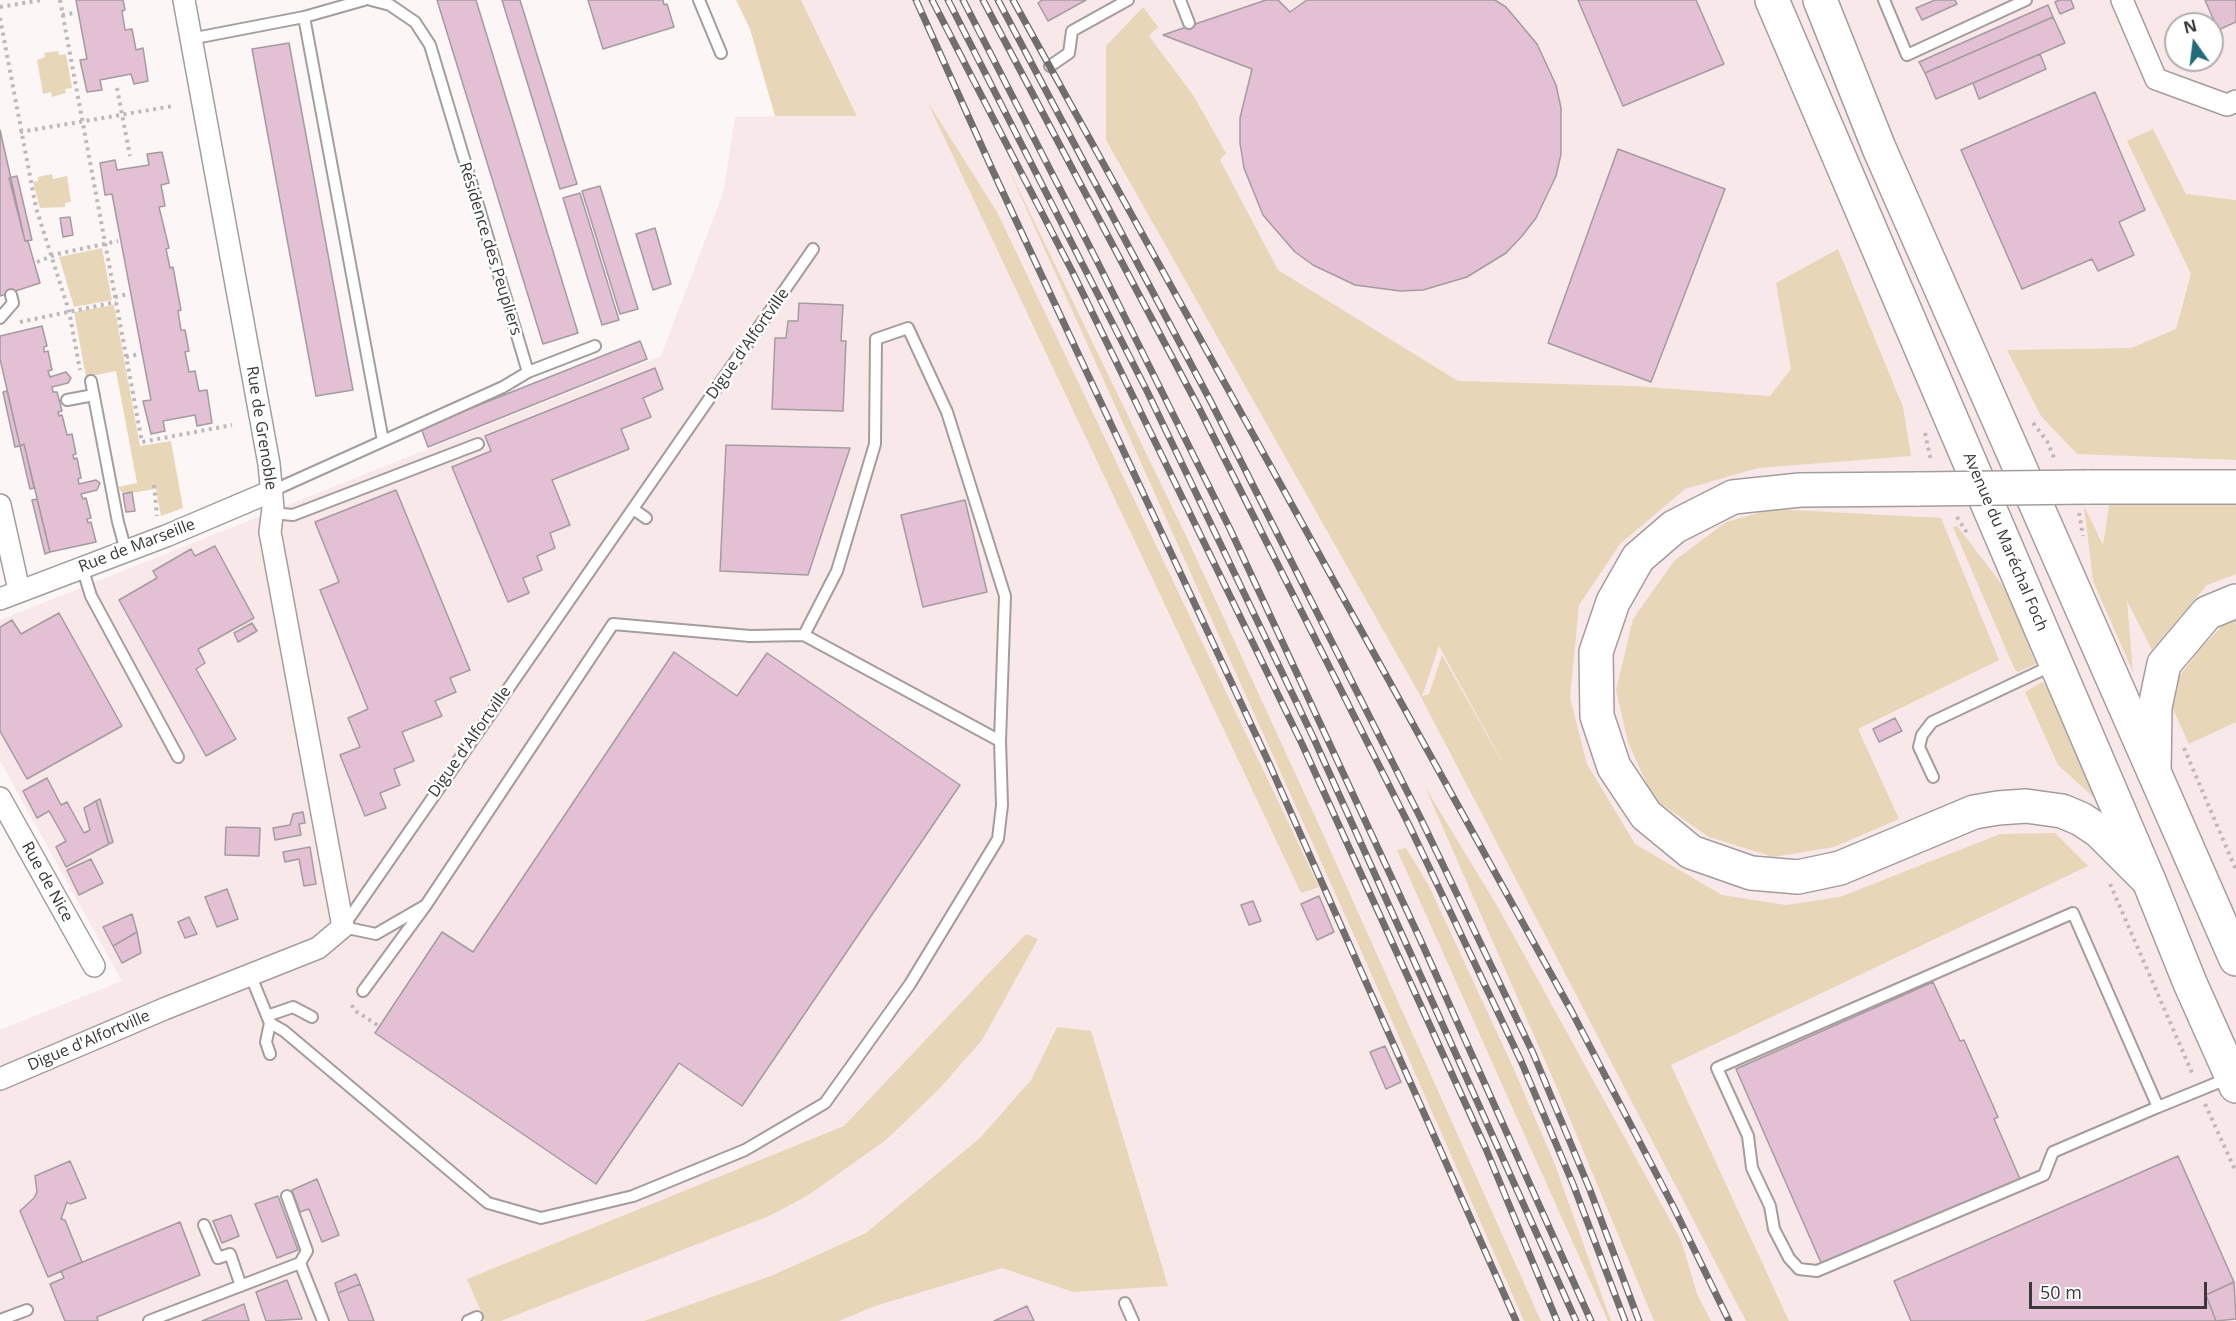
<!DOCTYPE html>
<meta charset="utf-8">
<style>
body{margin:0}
#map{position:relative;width:2236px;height:1321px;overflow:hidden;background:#fdf6f6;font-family:"Open Sans",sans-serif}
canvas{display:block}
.north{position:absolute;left:2164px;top:12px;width:60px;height:60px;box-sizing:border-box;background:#fff;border:2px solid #b0afaf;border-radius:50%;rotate:346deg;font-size:16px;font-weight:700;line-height:24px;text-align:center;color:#3a3838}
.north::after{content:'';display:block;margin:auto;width:21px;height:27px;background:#236b78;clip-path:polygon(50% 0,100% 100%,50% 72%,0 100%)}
.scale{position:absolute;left:2029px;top:1282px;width:178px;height:27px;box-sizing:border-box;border:3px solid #3a3838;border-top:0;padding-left:8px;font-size:18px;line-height:21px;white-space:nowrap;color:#3a3838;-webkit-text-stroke:4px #fff;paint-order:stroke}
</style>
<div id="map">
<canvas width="2236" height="1321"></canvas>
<div class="north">N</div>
<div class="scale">50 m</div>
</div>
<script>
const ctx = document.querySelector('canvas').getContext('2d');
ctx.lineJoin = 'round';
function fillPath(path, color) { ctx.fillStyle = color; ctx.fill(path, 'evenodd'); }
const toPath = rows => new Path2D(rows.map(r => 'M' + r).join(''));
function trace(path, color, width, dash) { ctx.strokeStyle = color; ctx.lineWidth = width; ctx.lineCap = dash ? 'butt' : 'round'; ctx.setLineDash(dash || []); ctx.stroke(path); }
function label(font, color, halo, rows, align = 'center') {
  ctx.font = font + ' "Open Sans",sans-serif'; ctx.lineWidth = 5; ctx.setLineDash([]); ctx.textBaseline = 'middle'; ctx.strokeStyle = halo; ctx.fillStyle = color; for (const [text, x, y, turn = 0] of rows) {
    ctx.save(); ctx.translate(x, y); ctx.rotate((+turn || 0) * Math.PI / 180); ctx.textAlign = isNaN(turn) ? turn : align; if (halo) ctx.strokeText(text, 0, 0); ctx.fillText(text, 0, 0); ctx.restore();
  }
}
const built = toPath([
 [801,0,2236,0,2236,1321,0,1321,0,1030,122,981,0,761,0,620,661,356,723,193,735,117,857,115],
 [2176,24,2212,24,2212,60,2176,60]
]);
const green = toPath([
 [736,0,801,0,857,116,775,116,750,29],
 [1143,7,1158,27,1149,36,1193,95,1226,153,1220,160,1278,270,1458,381,1633,386,1770,396,1791,369,1776,283,1838,249,1903,407,1911,456,1758,468,1685,489,1620,544,1579,605,1570,698,1587,764,1635,844,1722,895,1786,905,1840,897,2000,834,2055,833,2088,866,1671,1065,1789,1321,1746,1321,1421,697,1106,140,1106,46],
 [1439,646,1501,759,1501,760,1442,655,1429,694,1422,696],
 [58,51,59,55,66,54,72,88,65,89,66,93,52,97,51,92,43,94,37,60,45,57,44,53],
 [927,101,997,212,1319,887,1301,893],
 [2153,129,2186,194,2236,200,2236,460,2077,454,2041,416,2007,350,2131,348,2176,329,2191,274,2127,141],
 [1003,157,1188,540,1323,834,1541,1321,1524,1321,1363,955],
 [52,174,53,179,67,176,71,202,65,203,65,207,40,208,33,182,38,181,38,177],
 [102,248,112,300,74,307,59,257],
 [114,305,140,446,171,441,183,508,161,516,156,489,123,494,118,487,137,483,116,371,86,377,74,312],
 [2236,497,2236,574,2207,585,2152,650,2127,601,2133,672,2093,581,2084,506,2103,545,2110,499],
 [1773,509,1941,518,1999,660,1858,729,1899,819,1834,847,1773,857,1709,837,1653,798,1628,742,1616,690,1633,619,1674,561,1726,522],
 [1957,526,2007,591,2036,664,2018,672,2015,670,1953,527],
 [2236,617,2236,722,2189,744,2166,694,2200,649,2229,619],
 [2042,682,2045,684,2100,799,2098,801,2058,765,2025,692],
 [1425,787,1499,909,1681,1240,1697,1294,1711,1321,1654,1321,1557,1088],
 [1406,848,1429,886,1512,1065,1554,1162,1611,1321,1608,1321,1397,850],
 [1026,934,1038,939,982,1040,940,1088,886,1140,807,1196,769,1216,501,1321,485,1321,467,1279,844,1126],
 [1057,1027,1091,1031,1168,1286,1073,1292,1002,1268,875,1306,839,1321,644,1321,771,1276,866,1233,980,1138,1031,1080]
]);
const building = toPath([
 [76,0,123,0,125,10,122,11,125,30,132,29,136,50,143,48,148,81,134,84,131,74,100,80,102,90,87,92,80,60,87,59,76,0],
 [437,0,476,0,578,333,543,344,437,0],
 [502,0,520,0,577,184,560,189,502,0],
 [588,0,663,0,664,5,667,4,674,27,603,49,588,0],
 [1042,0,1086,0,1048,21,1038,3,1042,0],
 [1266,0,1278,0,1290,12,1307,0,1495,0,1506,7,1537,44,1556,85,1561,108,1561,154,1556,176,1536,218,1522,236,1506,253,1467,277,1423,290,1400,291,1355,285,1313,265,1295,252,1263,215,1244,168,1240,143,1240,118,1252,69,1163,35,1266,0],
 [1578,0,1696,0,1724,64,1623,106,1578,0],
 [1935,0,1955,0,1957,4,1922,20,1916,8,1935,0],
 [2059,0,2071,0,2074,8,2060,14,2055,2,2059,0],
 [2205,0,2236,0,2236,22,2218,30,2205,0],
 [2048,5,2053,17,1925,73,1919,62,2048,5],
 [2053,17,2065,43,1936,99,1925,73,2053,17],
 [289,43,353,390,316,396,252,49,289,43],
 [2040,54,2046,69,1979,99,1973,83,2040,54],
 [2095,92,2145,210,2119,222,2134,255,2098,271,2092,259,2022,289,1961,150,2095,92],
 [0,130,25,241,28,241,40,283,0,296,0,130],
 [1618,149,1725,189,1651,382,1548,343,1618,149],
 [162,152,169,183,161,185,165,206,159,207,169,248,166,249,170,268,173,267,181,310,178,311,181,330,185,330,189,351,185,352,189,372,195,371,199,391,207,390,212,423,197,426,195,415,163,421,165,431,151,434,143,401,151,400,112,194,105,195,100,163,115,160,117,170,149,165,147,154,162,152],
 [17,176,32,240,25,241,9,178,17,176],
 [600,186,638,309,620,314,582,191,600,186],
 [580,193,619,320,602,325,563,198,580,193],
 [70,217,73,235,63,237,60,218,70,217],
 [655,228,671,284,653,290,636,234,655,228],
 [799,303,843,305,841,341,846,341,843,411,772,409,775,338,786,338,788,321,798,321,799,303],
 [42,326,47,346,44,347,44,352,48,351,52,370,48,371,50,377,66,372,71,378,68,383,52,387,53,392,57,392,62,411,58,412,59,416,62,415,67,435,72,434,76,454,73,455,74,459,77,458,81,478,78,479,79,484,96,480,100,483,97,490,81,494,83,499,86,498,91,518,87,519,88,523,91,522,96,542,50,552,24,444,20,446,0,359,0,336,42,326],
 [640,341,647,359,428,447,421,428,640,341],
 [655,368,663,389,643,398,651,417,621,429,629,449,552,480,570,525,550,533,555,548,537,556,542,570,523,578,529,593,508,602,452,467,491,451,485,436,655,368],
 [7,391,20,446,15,447,3,392,7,391],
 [24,444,34,488,30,489,20,446,24,444],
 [726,445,850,448,808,575,720,571,726,445],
 [396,490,470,670,450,678,456,692,435,701,442,716,402,732,414,761,394,769,400,785,380,793,386,808,365,816,340,755,360,747,348,718,368,709,320,590,339,582,315,522,396,490],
 [132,492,135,511,126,512,123,494,132,492],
 [37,499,50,552,45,554,32,500,37,499],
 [965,500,987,592,923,607,901,515,965,500],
 [215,546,254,618,198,649,205,663,196,669,236,739,206,756,119,600,157,578,153,571,191,549,195,556,215,546],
 [59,613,122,726,27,779,0,731,0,627,12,620,21,634,59,613],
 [252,623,257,631,238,642,234,633,252,623],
 [674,652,737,696,767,653,960,785,742,1106,679,1063,596,1184,375,1033,442,932,473,952,674,652],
 [1895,718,1902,731,1879,742,1873,729,1895,718],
 [47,778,61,805,67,802,84,833,90,830,84,808,96,801,109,844,66,867,56,847,66,841,49,811,37,818,23,791,47,778],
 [100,799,113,842,109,844,96,801,100,799],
 [303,812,305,823,299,824,301,835,275,840,273,828,290,825,293,814,303,812],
 [226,827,260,828,259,856,225,855,226,827],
 [310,847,316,884,304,886,299,859,285,862,283,852,310,847],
 [91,859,103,883,79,895,67,870,91,859],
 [227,889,238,919,217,927,205,897,227,889],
 [1319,896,1334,932,1317,940,1301,904,1319,896],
 [1253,901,1261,921,1249,925,1241,905,1253,901],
 [132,914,137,932,113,946,103,927,132,914],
 [189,917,197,934,185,938,178,922,189,917],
 [137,932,141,953,122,963,113,946,137,932],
 [1933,982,1960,1041,1964,1040,1998,1117,1994,1119,2020,1179,1822,1265,1736,1069,1933,982],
 [1385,1046,1401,1082,1386,1089,1370,1052,1385,1046],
 [2178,1156,2234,1282,2206,1295,2216,1321,1911,1321,1894,1281,2178,1156],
 [70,1161,86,1198,70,1204,67,1202,61,1219,65,1220,82,1262,48,1277,20,1211,34,1198,37,1192,35,1176,70,1161],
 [317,1179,339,1235,322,1242,309,1209,300,1212,292,1190,317,1179],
 [278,1196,298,1250,277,1258,255,1204,278,1196],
 [231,1215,239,1236,222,1243,213,1221,231,1215],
 [180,1222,200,1275,97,1317,98,1321,65,1321,50,1284,64,1278,61,1271,180,1222],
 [356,1274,360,1284,338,1293,335,1283,356,1274],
 [287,1280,302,1319,266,1321,256,1292,287,1280],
 [2234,1282,2236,1319,2216,1321,2206,1295,2234,1282],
 [360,1284,374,1321,349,1321,338,1293,360,1284],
 [244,1304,249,1321,202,1321,244,1304],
 [1027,1306,1034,1321,994,1321,1027,1306]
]);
const path = toPath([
 [60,0,142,442,232,425],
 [0,7,41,0],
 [62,15,74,13],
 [0,18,36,208,69,311,80,370],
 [117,88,130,156],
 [20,132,173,106],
 [37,262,57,254,118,241],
 [115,297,128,294],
 [20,322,116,302],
 [126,357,140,354],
 [2033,423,2047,441,2055,460],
 [1925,433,1931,461],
 [154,485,157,516],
 [2079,513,2083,536],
 [1957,517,1967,533],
 [2184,748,2236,870],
 [2110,884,2193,1075],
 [352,1005,354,1010,379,1026],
 [2205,1104,2236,1172]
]);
const lane = toPath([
 [699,0,721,53],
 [1180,0,1189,23],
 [1884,0,1907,55,2026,0],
 [304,17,383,441],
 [190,39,304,17,364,0],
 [1050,66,1069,53,1072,31,1128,0],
 [0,318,13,303,11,295],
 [528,372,595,346],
 [91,381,118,522,126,551],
 [67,400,94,395],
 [272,491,503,387,528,372,430,45,415,22,390,5,371,0],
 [633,509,646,518],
 [272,513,293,515,478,444],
 [82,567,91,596,178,757],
 [804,635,837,571,875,444,876,339,908,328,947,412,1005,596,1000,741],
 [1933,777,1919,747,1922,735,1932,722,2053,665],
 [250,974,270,1023,284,1031,488,1203,541,1218,633,1196,745,1150,825,1103,910,984,998,839,1002,805,1000,741,804,635,750,636,613,624,426,905],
 [363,991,426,905,376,934,343,927,813,249],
 [267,1016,293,1007,312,1017],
 [270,1054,266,1042,270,1023],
 [2158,1107,2053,1152,2044,1175,1817,1271,1799,1269,1789,1258,1774,1229,1770,1206,1752,1168,1748,1136,1717,1068,2073,913,2158,1107,2229,1078],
 [287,1196,307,1251,300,1263],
 [204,1225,218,1258,230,1254,241,1286],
 [1125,1303,1133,1321],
 [0,1320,27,1310],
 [149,1321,300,1263,323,1321],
 [468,1321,477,1317]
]);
const street = toPath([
 [2122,0,2156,79,2227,105,2236,101],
 [0,505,19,590],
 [0,599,166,536,272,491],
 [0,798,94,966],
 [0,1079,164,1009,318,948,343,927,270,532,273,508,269,464,184,0]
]);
const primary = toPath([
 [1772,0,2149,881],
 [1820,0,1879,148,2154,772]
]);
const highway = toPath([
 [2087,487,2236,487],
 [1919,489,1800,490,1733,497,1674,527,1638,558,1613,602,1596,652,1597,716,1614,767,1646,815,1691,852,1751,873,1798,877,1840,868,1974,812,1998,808,2026,806,2062,811,2081,819,2099,831,2149,881,2190,983,2236,1086],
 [2236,601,2207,613,2164,664,2155,707,2154,772,2236,959]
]);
const rail = toPath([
 [916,0,992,169,1268,761,1516,1321],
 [932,0,1072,271,1302,744,1486,1149,1557,1321],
 [948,0,1147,391,1314,739,1576,1321],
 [963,0,1097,261,1230,529,1420,939,1591,1321],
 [983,0,1199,408,1410,827,1521,1061,1573,1184,1625,1321],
 [998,0,1211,402,1420,817,1533,1053,1590,1190,1639,1321],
 [1013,0,1572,1012,1673,1206,1729,1321]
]);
const highwayBridge = toPath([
 [1919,489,2087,487]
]);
const streetNames = [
 ["Résidence des Peupliers",490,249,73],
 ["Digue d'Alfortville",748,344,-55],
 ["Rue de Grenoble",261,428,81],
 ["Avenue du Maréchal Foch",2005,542,67],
 ["Rue de Marseille",137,546,-21],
 ["Digue d'Alfortville",470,742,-55],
 ["Rue de Nice",47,882,61],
 ["Digue d'Alfortville",89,1041,-23]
];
fillPath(built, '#f9e8e9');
fillPath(green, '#e8d6b9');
fillPath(building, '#e4c0d5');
trace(building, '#a29c9f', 1.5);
trace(lane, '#a49d9d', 14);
trace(street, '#a49d9d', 24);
trace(primary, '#a49d9d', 36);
trace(highway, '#a49d9d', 36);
trace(path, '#beb9b9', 4, [3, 4.5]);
trace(lane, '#fff', 10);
trace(street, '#fff', 21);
trace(primary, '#fff', 33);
trace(highway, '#fff', 33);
trace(rail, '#716e6e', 7);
trace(rail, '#fff', 4.5, [14]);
trace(highwayBridge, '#a49d9d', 36, []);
trace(highwayBridge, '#fff', 33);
label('16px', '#3a3838', '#fff', streetNames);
</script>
